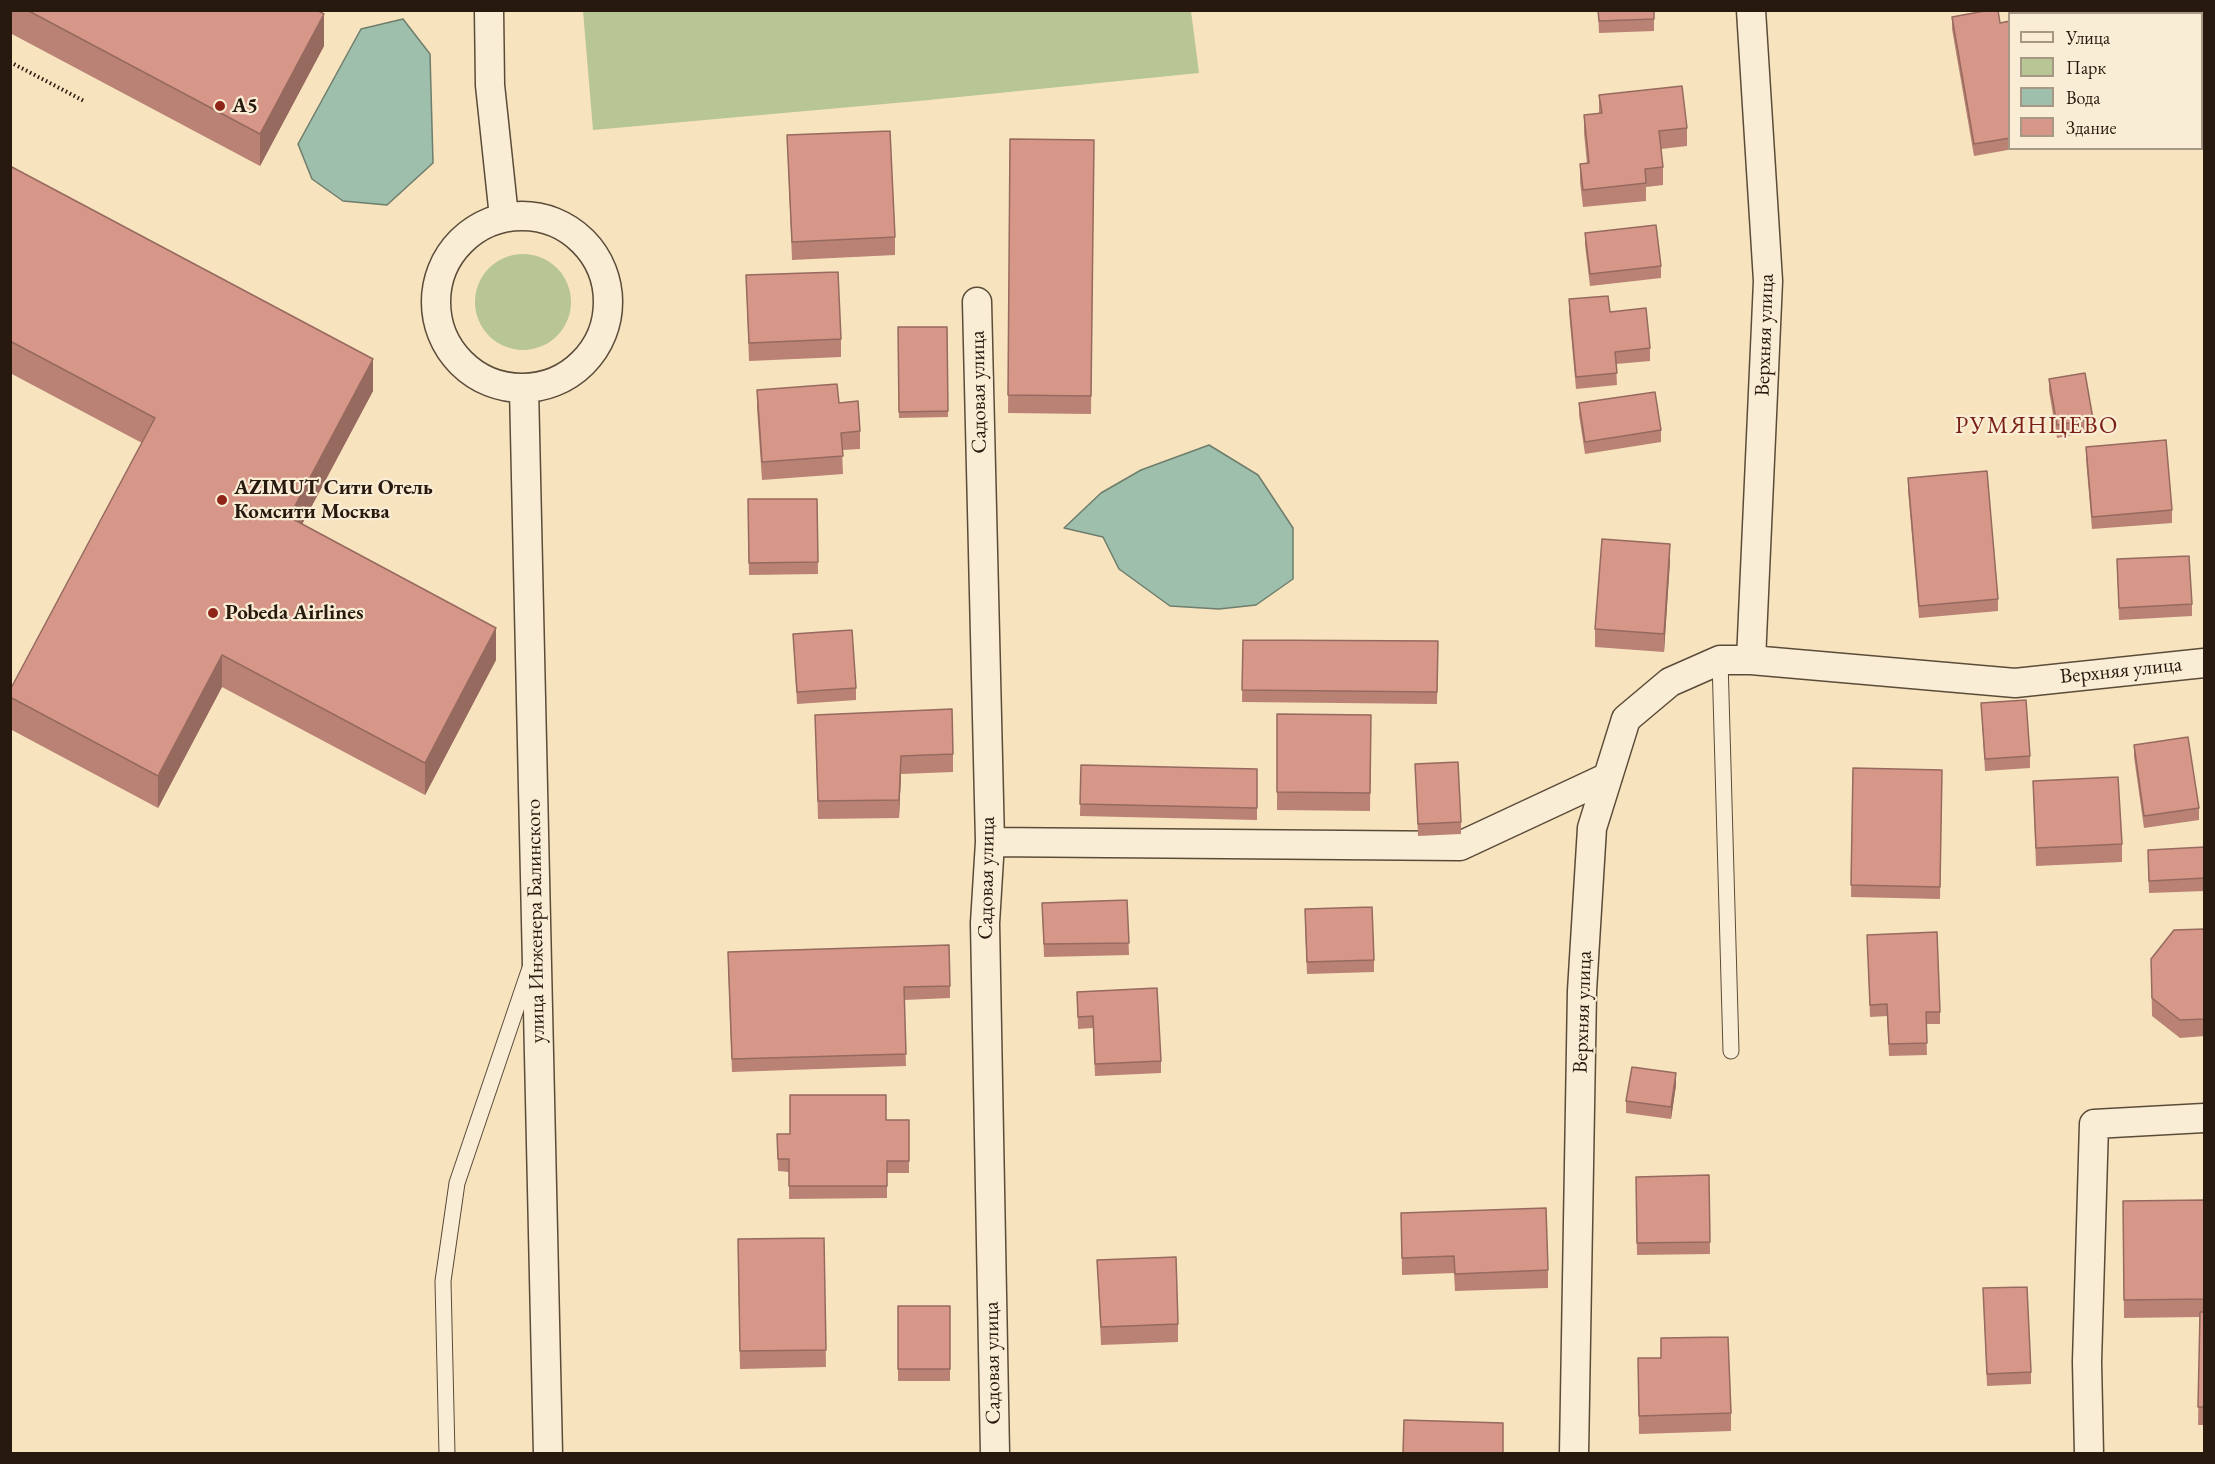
<!DOCTYPE html>
<meta charset="utf-8">
<style>
body{margin:0}
#map{position:relative;width:2215px;height:1464px;overflow:hidden;background:#f7e3be;font-family:"EB Garamond",serif}
canvas{display:block}
.frame{position:absolute;inset:0;border:12px solid #27190e;pointer-events:none}
.legend{position:absolute;left:2008px;top:12px;width:195px;height:138px;box-sizing:border-box;background:#faedd5;border:2px solid #a69885;margin:0;padding:8px 10px;list-style:none;font-size:18px;color:#27190e}
.legend li{display:flex;align-items:center;gap:12px;height:30px}
.legend b{width:30px;border:2px solid #a69885}
</style>
<div id="map">
<canvas width="2215" height="1464"></canvas>
<div class="frame"></div>
<ul class="legend">
<li><b style="height:8px;background:#faedd5"></b>Улица</li>
<li><b style="height:16px;background:#b8c595"></b>Парк</li>
<li><b style="height:16px;background:#9ebfab"></b>Вода</li>
<li><b style="height:16px;background:#d79788"></b>Здание</li>
</ul>
</div>
<script>
const ctx = document.querySelector('canvas').getContext('2d');
ctx.lineJoin = 'round';
function fillPath(path, color) { ctx.fillStyle = color; ctx.fill(path, 'evenodd'); }
const toPath = rows => new Path2D(rows.map(r => 'M' + r).join(''));
function trace(path, color, width, dash) { ctx.strokeStyle = color; ctx.lineWidth = width; ctx.lineCap = dash ? 'butt' : 'round'; ctx.setLineDash(dash || []); ctx.stroke(path); }
function label(font, color, halo, rows, align = 'center') {
  ctx.font = font + ' "EB Garamond",serif'; ctx.lineWidth = 4.5; ctx.setLineDash([]); ctx.textBaseline = 'middle'; ctx.strokeStyle = halo; ctx.fillStyle = color; for (const [text, x, y, turn = 0] of rows) {
    ctx.save(); ctx.translate(x, y); ctx.rotate((+turn || 0) * Math.PI / 180); ctx.textAlign = isNaN(turn) ? turn : align; if (halo) ctx.strokeText(text, 0, 0); ctx.fillText(text, 0, 0); ctx.restore();
  }
}
const green = toPath([
 [583,11,1191,11,1199,73,929,100,593,130],
 '475 302a48 48 0 1 1 96 0a48 48 0 1 1-96 0Z'
]);
const water = toPath([
 [403,19,430,54,433,163,387,205,343,201,312,179,298,144,361,29,403,19],
 [1209,445,1258,475,1293,528,1293,579,1256,605,1219,609,1170,606,1119,569,1103,537,1064,528,1101,493,1141,470,1209,445]
]);
const path = toPath([
 [10,62,84,101]
]);
const lane = toPath([
 [1720,660,1731,1051],
 [447,1454,443,1281,457,1183,530,968]
]);
const street = toPath([
 [489,10,490,85,504,217],
 '436 302a86 86 0 1 1 172 0a86 86 0 1 1-172 0Z',
 [977,302,990,842,985,923,995,1454],
 [524,388,548,1454],
 [1751,660,2015,683,2204,663],
 [990,842,1460,846,1608,777],
 [1574,1454,1582,991,1592,828,1626,719,1670,682,1720,660,1751,660,1768,281,1751,10],
 [2089,1454,2087,1362,2094,1124,2204,1118]
]);
const wall = toPath([
 [10,10,317,10,324,46,260,166,10,33],
 [1598,10,1654,10,1654,31,1599,33],
 [1952,17,2000,23,2010,21,2010,148,2019,148,1974,156,1952,29],
 [1599,95,1687,128,1687,146,1661,149,1663,167,1663,185,1646,187,1646,201,1583,207,1580,182,1580,164,1587,164,1584,133,1584,115,1599,113],
 [787,135,895,237,895,255,792,260],
 [1010,139,1094,140,1091,414,1008,413],
 [10,166,373,391,302,524,496,660,425,795,222,687,158,808,10,729,10,690,142,443,10,373],
 [1585,233,1661,266,1661,278,1590,286,1585,245],
 [746,275,841,339,841,357,749,361],
 [1569,299,1610,312,1650,348,1650,361,1616,364,1617,385,1576,389,1569,312],
 [898,327,947,327,948,417,899,418],
 [2049,379,2093,419,2093,431,2057,438,2049,391],
 [757,390,839,403,860,431,860,449,842,450,843,474,762,480,757,408],
 [1579,403,1661,430,1661,442,1585,454,1579,415],
 [2086,447,2172,510,2172,523,2092,529,2086,459],
 [1908,478,1998,599,1998,611,1919,618,1908,490],
 [748,499,817,499,818,574,749,575],
 [2117,559,2192,604,2192,616,2119,620],
 [1670,561,1664,652,1595,647,1595,629],
 [793,634,856,688,856,700,797,704],
 [1243,640,1438,641,1437,704,1242,702],
 [1981,703,2030,756,2030,768,1985,771],
 [1277,714,1371,715,1370,811,1277,810],
 [815,715,953,754,953,772,901,774,899,818,818,819],
 [2134,745,2199,808,2199,820,2144,828,2134,757],
 [1415,764,1461,822,1461,834,1418,836],
 [1081,765,1257,769,1257,820,1080,816],
 [1853,768,1942,770,1940,899,1851,897],
 [2033,781,2122,844,2122,862,2036,866],
 [2205,847,2205,891,2149,893,2148,862],
 [1127,900,1129,955,1044,957,1042,903],
 [1305,922,1374,960,1374,972,1307,974],
 [2205,929,2205,1036,2180,1038,2152,1016,2151,959],
 [1867,935,1940,1012,1940,1024,1926,1024,1927,1055,1889,1056,1887,1016,1870,1017],
 [728,964,950,986,950,998,904,1000,906,1066,732,1072],
 [1077,992,1161,1061,1161,1073,1095,1076,1093,1028,1078,1029],
 [1676,1085,1671,1119,1626,1113,1626,1101],
 [886,1120,909,1120,909,1173,887,1173,887,1198,789,1199,789,1172,778,1171,777,1134,790,1134],
 [1709,1175,1710,1254,1637,1255,1636,1177],
 [2205,1200,2205,1425,2198,1425,2200,1317,2124,1318,2123,1201],
 [1401,1213,1548,1270,1548,1288,1455,1291,1454,1273,1402,1275],
 [824,1238,826,1367,740,1369,738,1257],
 [1097,1260,1178,1324,1178,1342,1101,1345],
 [1983,1288,2031,1372,2031,1384,1987,1386],
 [898,1306,950,1306,950,1381,898,1381],
 [1661,1338,1731,1413,1731,1431,1639,1434,1638,1358,1661,1358]
]);
const shadedWall = toPath([
 [324,14,324,46,260,166,260,134],
 [2205,120,2205,132,2202,133,2202,121],
 [373,359,373,391,289,549,289,517],
 [1670,544,1670,561,1664,652,1664,634],
 [496,628,496,660,425,795,425,763],
 [222,655,222,687,158,808,158,776],
 [901,756,901,774,899,818,899,800],
 [1676,1073,1676,1085,1671,1119,1671,1107]
]);
const building = toPath([
 [27,10,317,10,324,14,260,134,27,10],
 [1598,10,1654,10,1654,19,1599,21,1598,10],
 [1990,10,1998,10,2000,23,2010,21,2010,138,1974,144,1952,17,1990,10],
 [2205,39,2205,120,2202,121,2202,40,2205,39],
 [1682,86,1687,128,1659,131,1663,167,1645,169,1646,183,1583,190,1580,164,1589,163,1584,115,1602,113,1599,95,1682,86],
 [890,131,895,237,792,242,787,135,890,131],
 [1010,139,1094,140,1091,396,1008,395,1010,139],
 [10,166,373,359,289,517,496,628,425,763,222,655,158,776,10,697,10,690,155,418,10,341,10,166],
 [1656,225,1661,266,1590,274,1585,233,1656,225],
 [838,272,841,339,749,343,746,275,838,272],
 [1608,296,1610,312,1646,308,1650,348,1615,352,1617,373,1576,377,1569,299,1608,296],
 [898,327,947,327,948,411,899,412,898,327],
 [2085,373,2093,419,2057,425,2049,379,2085,373],
 [837,384,839,403,858,401,860,431,841,433,843,456,762,462,757,390,837,384],
 [1655,392,1661,430,1585,442,1579,403,1655,392],
 [2166,440,2172,510,2092,517,2086,447,2166,440],
 [1987,471,1998,599,1919,606,1908,478,1987,471],
 [748,499,817,499,818,562,749,563,748,499],
 [1602,539,1670,544,1664,634,1595,629,1602,539],
 [2189,556,2192,604,2119,608,2117,559,2189,556],
 [852,630,856,688,797,692,793,634,852,630],
 [1243,640,1438,641,1437,692,1242,690,1243,640],
 [2026,700,2030,756,1985,759,1981,703,2026,700],
 [952,709,953,754,901,756,899,800,818,801,815,715,952,709],
 [1277,714,1371,715,1370,793,1277,792,1277,714],
 [2188,737,2199,808,2144,816,2134,745,2188,737],
 [1458,762,1461,822,1418,824,1415,764,1458,762],
 [1081,765,1257,769,1257,808,1080,804,1081,765],
 [1853,768,1942,770,1940,887,1851,885,1853,768],
 [2118,777,2122,844,2036,848,2033,781,2118,777],
 [2205,847,2205,878,2149,881,2148,850,2205,847],
 [1127,900,1129,943,1044,944,1042,903,1127,900],
 [1372,907,1374,960,1307,962,1305,909,1372,907],
 [2205,929,2205,1019,2180,1020,2152,998,2151,959,2174,930,2205,929],
 [1937,932,1940,1012,1926,1012,1927,1043,1889,1044,1887,1004,1870,1005,1867,935,1937,932],
 [949,945,950,986,904,987,906,1054,732,1059,728,952,949,945],
 [1157,988,1161,1061,1095,1064,1093,1016,1078,1017,1077,992,1157,988],
 [1632,1067,1676,1073,1671,1107,1626,1101,1632,1067],
 [790,1095,886,1095,886,1120,909,1120,909,1161,887,1161,887,1186,789,1186,789,1159,778,1159,777,1134,790,1134,790,1095],
 [1709,1175,1710,1242,1637,1243,1636,1177,1709,1175],
 [2205,1200,2205,1299,2124,1300,2123,1201,2205,1200],
 [1546,1208,1548,1270,1455,1274,1454,1256,1402,1258,1401,1213,1546,1208],
 [824,1238,826,1350,740,1351,738,1239,824,1238],
 [1176,1257,1178,1324,1101,1327,1097,1260,1176,1257],
 [2027,1287,2031,1372,1987,1374,1983,1288,2027,1287],
 [898,1306,950,1306,950,1369,898,1369,898,1306],
 [2200,1312,2205,1312,2205,1407,2198,1407,2200,1312],
 [1728,1337,1731,1413,1639,1416,1638,1358,1661,1358,1661,1338,1728,1337],
 [1404,1420,1503,1423,1503,1454,1403,1454,1404,1420]
]);
const markers = [
 [220,106,6,"#8f2418"],
 [222,500,6,"#8f2418"],
 [213,613,6,"#8f2418"]
];
const poiNames = [
 ["А5",232,106],
 ["AZIMUT Сити Отель",234,488],
 ["Комсити Москва",234,512],
 ["Pobeda Airlines",225,613]
];
const streetNames = [
 ["Верхняя улица",1765,335,-88],
 ["Садовая улица",979,392,-91],
 ["Верхняя улица",2121,671,-6],
 ["Садовая улица",987,878,-89],
 ["улица Инженера Балинского",536,921,-91],
 ["Верхняя улица",1583,1012,-88],
 ["Садовая улица",993,1363,-91]
];
const quarterNames = [
 ["РУМЯНЦЕВО",2037,426]
];
fillPath(green, '#b8c595');
fillPath(water, '#9ebfab');
trace(water, '#6e7d6c', 1.5);
trace(lane, '#5b4c3a', 17);
trace(street, '#5b4c3a', 31);
trace(path, '#27190e', 4, [1.5, 3]);
trace(lane, '#faedd5', 15);
trace(street, '#faedd5', 28);
fillPath(wall, '#b98275');
fillPath(shadedWall, '#966a5f');
fillPath(building, '#d79788');
trace(building, '#966a5f', 1.5);
for (const [x, y, r, color] of markers) { const dot = new Path2D(); dot.arc(x, y, r, 0, 2 * Math.PI); ctx.fillStyle = color; ctx.fill(dot); trace(dot, '#faedd5', 2); }
label('bold 21px', '#27190e', '#faedd5', poiNames, 'left');
label('21px', '#27190e', '#faedd5', streetNames);
ctx.letterSpacing = '1.5px';
label('24px', '#7a1f14', '#faedd5', quarterNames);
ctx.letterSpacing = '0px';
</script>
